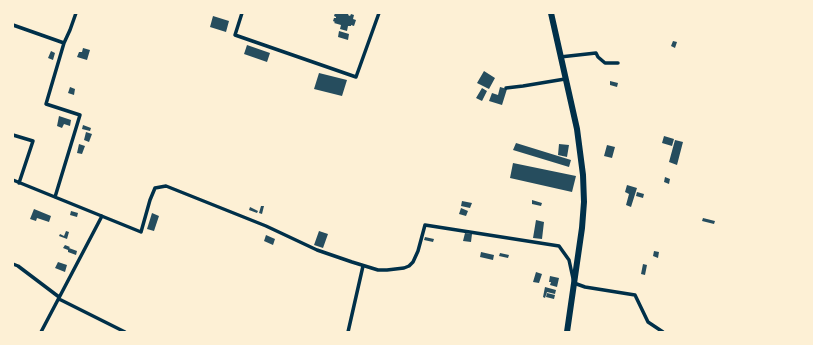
<!DOCTYPE html>
<style>
body{margin:0}
#map{position:relative;width:813px;height:345px;overflow:hidden;background:#fdf0d5;font-family:Manrope,sans-serif}
canvas{display:block}
.frame{position:absolute;inset:0;border:14px solid #fdf0d5;pointer-events:none}
</style>
<div id="map">
<canvas width="813" height="345"></canvas>
<div class="frame"></div>
</div>
<script>
const ctx = document.querySelector('canvas').getContext('2d');
ctx.lineJoin = 'round';
function fillPath(path, color) { ctx.fillStyle = color; ctx.fill(path, 'evenodd'); }
const toPath = rows => new Path2D(rows.map(r => 'M' + r).join(''));
function trace(path, color, width, dash) { ctx.strokeStyle = color; ctx.lineWidth = width; ctx.lineCap = dash ? 'butt' : 'round'; ctx.setLineDash(dash || []); ctx.stroke(path); }
const building = toPath([
 [335,13,349,13,348,15,350,16,351,14,354,15,353,19,356,20,354,26,351,25,351,26,348,26,347,31,340,29,341,25,334,23,335,22,333,21,334,18,336,18,336,17,334,16],
 [213,16,229,21,226,32,210,27],
 [339,31,349,34,348,40,338,37],
 [673,41,677,42,675,48,671,46],
 [247,45,270,53,267,62,244,54],
 [83,48,90,50,87,60,77,57,79,52,82,52],
 [51,51,55,53,53,60,48,58],
 [484,71,495,78,489,89,477,83],
 [319,73,347,80,342,96,314,89],
 [610,81,618,83,617,87,610,85],
 [70,87,75,89,74,95,68,93],
 [500,87,507,89,502,105,489,101,492,93,498,95],
 [482,88,487,91,482,101,476,98],
 [59,116,71,120,70,126,64,124,62,128,57,126],
 [83,125,91,128,90,131,82,129],
 [86,132,92,134,89,142,84,140],
 [664,136,674,139,672,146,662,143],
 [675,140,683,142,677,165,669,162],
 [516,143,571,160,569,167,513,150],
 [79,144,85,146,82,154,77,153],
 [559,144,569,145,567,157,558,155],
 [607,145,615,147,612,158,604,156],
 [513,163,576,176,572,192,510,178],
 [665,177,670,179,669,184,664,182],
 [627,185,637,188,631,207,626,205,629,194,625,192],
 [637,192,644,194,643,198,636,196],
 [532,200,542,203,541,206,532,204],
 [462,201,472,203,470,208,461,206],
 [261,206,264,206,262,214,259,213],
 [250,207,258,211,257,213,249,210],
 [461,208,468,211,466,216,459,214],
 [34,209,51,216,49,222,37,218,36,221,30,219],
 [71,211,78,213,77,217,70,215],
 [152,213,159,216,154,231,147,229],
 [703,218,715,221,714,224,702,221],
 [536,220,544,222,542,239,533,238],
 [66,231,69,232,67,239,59,236,60,234,64,236],
 [319,231,328,234,323,248,314,245],
 [465,233,472,234,471,242,463,241],
 [266,235,275,239,273,245,264,241],
 [425,237,434,239,433,242,424,240],
 [65,245,70,247,69,248,77,251,76,255,68,252,68,250,63,248],
 [654,251,659,252,658,258,653,256],
 [481,252,494,255,493,260,480,257],
 [500,253,509,255,508,258,499,256],
 [58,262,67,265,65,272,55,268],
 [643,264,647,265,645,275,641,274],
 [536,272,542,274,539,283,533,282],
 [550,276,559,278,557,287,550,285,551,282,549,282],
 [545,287,556,290,555,294,547,292,545,298,543,297],
 [547,293,555,295,554,299,546,297]
]);
const minor = toPath([
 [242,13,235,35,356,77,379,13],
 [13,25,64,43,70,30,76,13],
 [560,57,596,53,598,57,605,63,618,63],
 [506,88,523,86,565,79],
 [13,135,33,141,19,183],
 [13,180,141,232,150,200,155,188,166,186,266,226,317,250,352,262,378,270,387,270,404,268,409,266,413,262,418,251,425,225,559,246,569,260,574,283,585,287,635,295,648,322,663,332],
 [55,197,80,115,46,104,64,43],
 [13,264,18,266,59,297],
 [59,299,125,332],
 [41,332,102,216],
 [348,332,363,266]
]);
const trunk = toPath([
 [551,13,577,129,583,175,584,202,582,228,567,332]
]);
fillPath(building, '#264d5e');
trace(minor, '#003049', 3.5);
trace(trunk, '#003049', 6);
</script>
